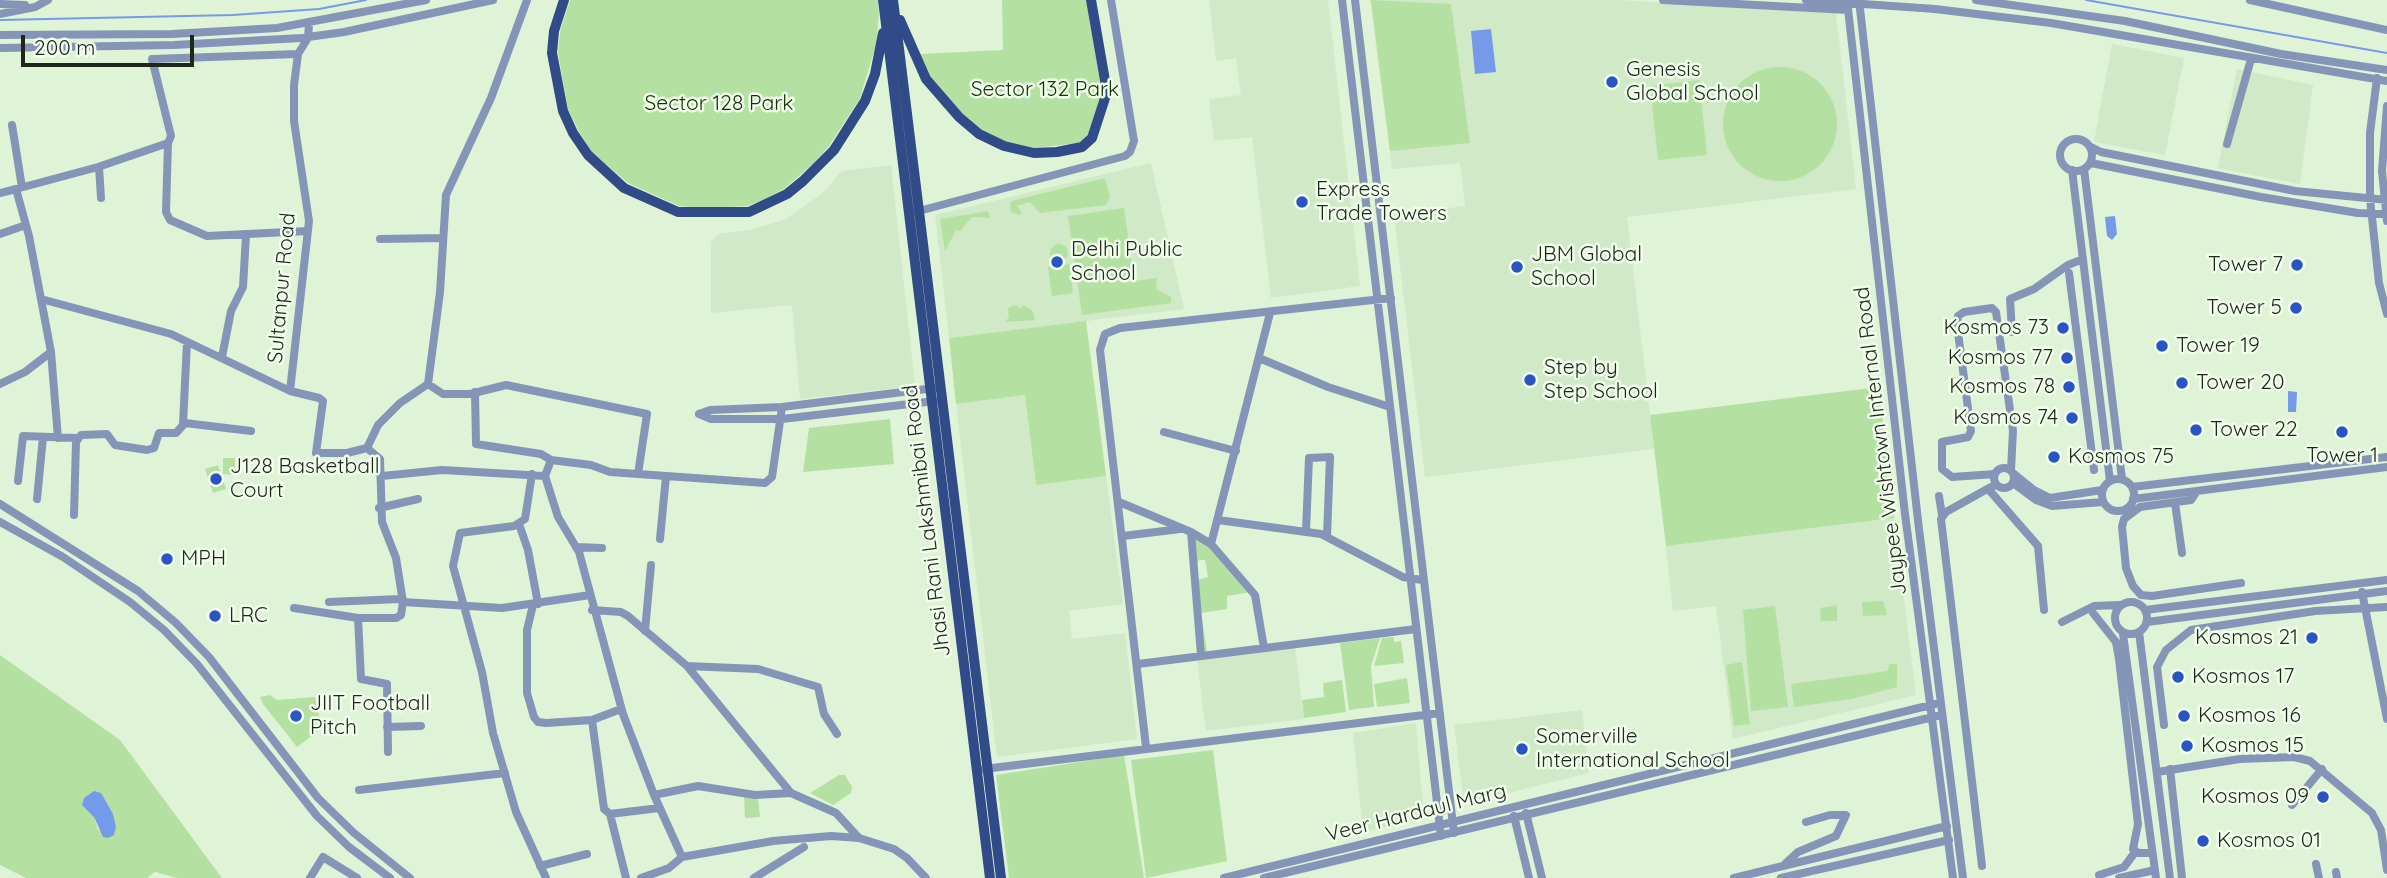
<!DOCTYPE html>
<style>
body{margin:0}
#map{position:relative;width:2387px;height:878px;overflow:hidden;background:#dff4d7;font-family:Quicksand,sans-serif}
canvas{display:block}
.scale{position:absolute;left:21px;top:35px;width:173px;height:32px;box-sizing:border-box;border:4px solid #1f261c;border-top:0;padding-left:9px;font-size:21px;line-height:24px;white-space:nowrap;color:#1f261c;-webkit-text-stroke:5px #f2ffed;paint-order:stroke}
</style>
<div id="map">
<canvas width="2387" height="878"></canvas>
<div class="scale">200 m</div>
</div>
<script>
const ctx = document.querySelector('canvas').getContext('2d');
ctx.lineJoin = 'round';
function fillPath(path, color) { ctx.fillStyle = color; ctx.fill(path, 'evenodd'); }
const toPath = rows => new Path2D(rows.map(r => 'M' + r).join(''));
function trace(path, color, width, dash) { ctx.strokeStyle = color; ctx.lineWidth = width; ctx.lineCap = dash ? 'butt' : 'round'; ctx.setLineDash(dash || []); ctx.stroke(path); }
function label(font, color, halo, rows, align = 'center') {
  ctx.font = font + ' Quicksand,sans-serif'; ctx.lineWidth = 5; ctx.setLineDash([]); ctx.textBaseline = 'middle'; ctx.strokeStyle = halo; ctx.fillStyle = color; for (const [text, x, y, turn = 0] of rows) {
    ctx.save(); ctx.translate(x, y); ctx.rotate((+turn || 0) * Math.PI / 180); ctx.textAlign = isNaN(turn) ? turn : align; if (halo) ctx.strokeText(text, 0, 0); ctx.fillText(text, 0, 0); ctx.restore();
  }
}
const built = toPath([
 [1209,0,1328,0,1360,286,1271,298,1252,137,1214,141,1209,99,1241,95,1236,58,1216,61],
 [1370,0,1618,0,1836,13,1856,189,1627,217,1654,449,1425,477,1394,215,1465,206,1460,163,1392,169],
 [2112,44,2184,58,2165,155,2094,142],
 [2237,69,2313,85,2300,184,2218,168],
 [1151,163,1184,309,949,338,935,215],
 [891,165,915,386,800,399,792,305,711,313,711,242,718,234,750,230,784,220,823,193,842,171],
 [1025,395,1036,485,1106,476,1123,604,1069,611,1072,639,1125,633,1137,739,997,757,956,404],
 [1894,518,1916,695,1733,739,1716,606,1673,611,1666,546],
 [1295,647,1304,719,1206,731,1197,660],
 [1582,710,1589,773,1464,804,1454,725],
 [1416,723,1424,819,1363,832,1353,733]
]);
const green = toPath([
 [570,0,878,0,879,15,876,45,860,98,829,146,815,162,784,189,765,199,747,206,704,208,679,206,628,183,592,152,578,130,568,109,558,53,560,32],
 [1002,0,1086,0,1102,92,1088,135,1079,143,1035,148,1005,142,982,130,962,113,930,77,920,54,1003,50],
 [1371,0,1451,4,1470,143,1390,151],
 '1723 124a57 57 0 1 1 114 0a57 57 0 1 1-114 0Z',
 [1699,80,1707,155,1658,160,1650,86],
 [1105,178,1110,196,1106,205,1040,213,1030,202,1017,206,1022,213,1019,215,1011,212,1010,203,1015,200],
 [1124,208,1134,281,1157,278,1156,289,1171,297,1171,303,1082,315,1068,216],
 [988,211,990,218,972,217,960,231,956,230,945,251,940,219],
 '1050 253a9 9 0 1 1 18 0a9 9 0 1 1-18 0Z',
 [1069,264,1073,293,1052,296,1048,267],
 [1015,305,1021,309,1023,305,1032,310,1035,320,1005,322,1009,317,1008,308],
 [1086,321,1106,476,1036,485,1025,395,956,404,949,338],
 [1879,387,1894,518,1666,546,1650,415],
 [890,419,894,464,803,472,809,428],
 [223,458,235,458,235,475,223,474],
 [218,465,226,489,213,493,205,469],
 [1193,535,1211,546,1252,592,1227,596,1227,609,1201,613,1207,651,1202,652,1197,580,1208,577,1205,560,1199,560,1196,565],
 [1883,601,1887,615,1863,616,1862,602],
 [1837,605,1837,621,1821,621,1820,608],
 [1775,606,1788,707,1751,711,1743,610],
 [1394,637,1394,642,1401,641,1404,663,1374,666,1382,638],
 [1380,638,1371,666,1374,707,1349,710,1340,643],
 [0,655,120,740,222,878,177,878,155,872,147,878,26,878,0,865],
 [113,814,114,835,98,830,94,817],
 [1742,662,1750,724,1734,726,1726,665],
 [1889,664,1897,664,1897,687,1852,699,1794,707,1791,684,1888,671],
 [1407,678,1410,703,1377,707,1374,684],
 [1342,680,1346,712,1304,718,1302,700,1324,697,1323,683],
 [270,695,277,700,315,697,322,728,297,747,263,704,260,697],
 [1213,750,1227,861,1146,878,1131,760],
 [1124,755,1144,878,1009,878,996,775],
 [839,775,845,775,852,787,851,793,833,805,810,793],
 [744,795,758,797,760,817,745,818]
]);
const water = toPath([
 [1491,29,1496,72,1475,74,1471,31],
 [2115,216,2117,234,2112,240,2107,236,2105,217],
 [2288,391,2297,392,2296,412,2288,412],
 [94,791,101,793,113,814,116,827,114,835,108,838,103,837,94,817,82,805,84,798]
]);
const stream = toPath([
 [2086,0,2387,53],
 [0,20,233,15,319,9,366,0]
]);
const minor = toPath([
 [1342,0,1441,836],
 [1355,0,1454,833],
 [1663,0,1848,10],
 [1806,0,1935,9,2051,23,2387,81],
 [1847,0,1905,514,1953,878],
 [1859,0,1919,529,1963,878],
 [1976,0,2125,21,2281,54,2387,70],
 [2250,0,2387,30],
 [0,4,25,5],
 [0,14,35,7,48,0],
 [0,35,172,34,277,28,426,0],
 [0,48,174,45,301,38,344,32,493,0],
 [298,54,152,59,171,136,168,143,98,167,16,189,29,236,41,299,171,334,290,391,319,398,323,401,316,453,347,453,367,448],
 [2377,78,2370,133,2370,199,2379,283,2387,314],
 [2387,106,2382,171,2387,221],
 [12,125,22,187],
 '2060 155a16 16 0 1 1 32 0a16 16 0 1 1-32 0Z',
 [168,143,166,212,170,220,207,236,308,231],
 [2227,144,2251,59],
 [2091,147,2101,152,2295,191,2387,200],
 [2091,163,2261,197,2358,213,2387,214],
 [99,167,101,198],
 [2084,169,2122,479],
 [2072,170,2110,481],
 [0,193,16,189],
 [915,212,1125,156,1130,152,1134,141,1111,0],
 [0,234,26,225],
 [380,239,442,238],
 [2069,273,2094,470],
 [2012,332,2010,299,2034,289,2068,265,2083,259],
 [51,352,58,438],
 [222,357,231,311,243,287,246,235],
 [1259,358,1328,387,1390,407],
 [0,384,25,372,51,352,41,299],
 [428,384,400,403,378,425,367,448,380,459,382,522,396,558,403,602,502,608,590,595],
 [428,384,440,292,446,195,491,98,527,0],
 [428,384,443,394,470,394,506,385,647,414,638,474],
 [290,391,309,221,294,121,294,85,298,54,308,38,309,24],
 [475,392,476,444,541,454,551,460,591,465,610,472,765,483,772,477,782,407],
 [699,414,711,419,782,419,935,401],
 [699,414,710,410,782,407,935,388],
 [183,424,187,342],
 [1164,432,1236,451],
 [551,460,545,476,558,517,579,552,623,714,654,795,682,857],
 '1994 478a10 10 0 1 1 20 0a10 10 0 1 1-20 0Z',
 [2013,473,2034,490,2050,498,2102,490],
 [532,474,525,519,514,526,460,533,453,566,482,672,493,733,516,812,546,878],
 [1995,474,1952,477,1942,469,1942,442,1968,437,1971,431,1957,325,1958,316,1964,312,1992,308,1996,312,2013,431,2011,470],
 [382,476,442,470,545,476],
 '2102 495a16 16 0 1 1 32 0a16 16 0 1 1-32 0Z',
 [18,481,23,436,78,438],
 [2013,483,2036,500,2052,506,2103,502],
 [1996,485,1989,488,1990,491,2038,546,2044,610],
 [2132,487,2387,457],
 [2197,491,2191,500,2140,507,2124,519,2122,527,2126,568,2133,586,2141,595,2152,596,2241,583],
 [1939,496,1942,515],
 [37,499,43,437],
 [2133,499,2387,467],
 [1119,502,1191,532,1211,544,1255,595,1264,648],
 [2175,503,2182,553],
 [0,504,138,591,176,623,209,657,318,798,354,833,410,878],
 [379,508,418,499],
 [74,515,76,442,81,435,107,434,115,445,147,450,154,448,159,433,176,433,185,423,251,431],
 [1218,520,1321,534,1403,577,1422,580],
 [0,522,63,557,130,602,164,630,197,664,317,816,349,847,390,878],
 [519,524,528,550,538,604],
 [1306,531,1309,458,1330,457,1327,537],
 [1191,532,1201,655],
 [1123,536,1180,529],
 [660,539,666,476],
 [1211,544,1270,313],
 [576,547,602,548],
 [2362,592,2387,719],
 '2115 618a16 16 0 1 1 32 0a16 16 0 1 1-32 0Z',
 [329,602,400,599],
 [533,605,527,630,527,693,534,717,538,722,546,723,592,720],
 [294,608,358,618,396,618,401,615,403,602],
 [592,610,621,612,628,616,687,666,758,669,818,687,824,714,837,734],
 [2145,610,2387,580],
 [2093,613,2116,642,2119,659,2138,824,2133,849,2138,853,2152,853],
 [358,618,361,679,387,684,388,752],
 [2062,622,2094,606,2120,605],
 [2147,622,2387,591],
 [645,631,651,565],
 [2139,632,2170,878],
 [2123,634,2156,878],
 [1138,664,1416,629],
 [687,666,791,793],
 [621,709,592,720,604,809,610,814,659,808],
 [2164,725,2157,667,2166,650,2191,630,2315,611,2387,607],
 [387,727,421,726],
 [1146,747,1100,350,1105,334,1120,328,1391,298],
 [984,769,1440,713],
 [2170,769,2182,878],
 [2157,772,2240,759,2294,757,2310,761,2372,813,2381,830,2387,870],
 [359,790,505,773],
 [654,795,698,786,755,795,791,793,836,813,859,838],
 [2292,805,2322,769],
 [1526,813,1542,878],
 [610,814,626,878],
 [1514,816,1529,878],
 [1785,864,1798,852,1836,836,1846,815,1830,815,1806,822],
 [2316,864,2319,878],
 [540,866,587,854],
 [1982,866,1941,519,1946,512,1989,488],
 [2336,872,2337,878],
 [2099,875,2124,867,2136,851],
 [310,878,323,857,357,878],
 [641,878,669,868,682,857,773,841,831,836,859,838,894,849,907,858,926,878],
 [754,878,804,847],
 [1224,878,1935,704],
 [1264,878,1937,716],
 [1734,878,1947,826],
 [1781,878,1949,840],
 [2119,878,2155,870]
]);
const major = toPath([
 [564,0,554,31,552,53,563,111,573,133,588,155,624,188,678,212,749,212,787,194,803,181,834,150,865,101,875,74,883,33],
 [883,0,990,878],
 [893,0,1001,878],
 [900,20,926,79,959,117,979,134,1004,146,1034,153,1057,152,1082,147,1092,138,1107,92,1091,0]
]);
const markers = [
 [1612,82,7,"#2955c4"],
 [1302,202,7,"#2955c4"],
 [1057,262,7,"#2955c4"],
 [2297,265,7,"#2955c4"],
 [1517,267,7,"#2955c4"],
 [2296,308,7,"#2955c4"],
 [2063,328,7,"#2955c4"],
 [2162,346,7,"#2955c4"],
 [2067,358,7,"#2955c4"],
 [1530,380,7,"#2955c4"],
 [2182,383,7,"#2955c4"],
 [2069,387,7,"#2955c4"],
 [2072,418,7,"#2955c4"],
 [2196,430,7,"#2955c4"],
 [2342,432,7,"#2955c4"],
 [2054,457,7,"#2955c4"],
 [216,479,7,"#2955c4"],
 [167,559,7,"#2955c4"],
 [215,616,7,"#2955c4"],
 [2312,638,7,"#2955c4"],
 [2178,677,7,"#2955c4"],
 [296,716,7,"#2955c4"],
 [2184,716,7,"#2955c4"],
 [2187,746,7,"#2955c4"],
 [1522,749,7,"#2955c4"],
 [2323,797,7,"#2955c4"],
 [2203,841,7,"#2955c4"]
];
const poiNames = [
 ["Genesis",1626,70],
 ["Global School",1626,94],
 ["Express",1316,190],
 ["Trade Towers",1316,214],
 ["Delhi Public",1071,250],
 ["School",1071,274],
 ["JBM Global",1531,255],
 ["School",1531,279],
 ["Tower 7",2283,265,"right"],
 ["Tower 5",2282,308,"right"],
 ["Kosmos 73",2049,328,"right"],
 ["Tower 19",2176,346],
 ["Kosmos 77",2053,358,"right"],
 ["Step by",1544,368],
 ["Step School",1544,392],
 ["Tower 20",2196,383],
 ["Kosmos 78",2055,387,"right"],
 ["Kosmos 74",2058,418,"right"],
 ["Tower 22",2210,430],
 ["Tower 1",2342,456,"center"],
 ["Kosmos 75",2068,457],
 ["J128 Basketball",230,467],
 ["Court",230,491],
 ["MPH",181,559],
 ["LRC",229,616],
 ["Kosmos 21",2298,638,"right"],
 ["Kosmos 17",2192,677],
 ["JIIT Football",310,704],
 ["Pitch",310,728],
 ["Kosmos 16",2198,716],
 ["Somerville",1536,737],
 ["International School",1536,761],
 ["Kosmos 15",2201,746],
 ["Kosmos 09",2309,797,"right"],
 ["Kosmos 01",2217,841]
];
const parkNames = [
 ["Sector 132 Park",1045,90],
 ["Sector 128 Park",719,104]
];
const streetNames = [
 ["Sultanpur Road",282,288,-85],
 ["Jaypee Wishtown Internal Road",1881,441,-97],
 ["Jhasi Rani Lakshmibai Road",927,521,-97],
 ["Veer Hardaul Marg",1416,813,-14]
];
fillPath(built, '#d0e9c7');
fillPath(green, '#b4e1a2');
fillPath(water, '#759ae9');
trace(stream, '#759ae9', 2);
trace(minor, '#8495b8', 8);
trace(major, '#304b87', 10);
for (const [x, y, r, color] of markers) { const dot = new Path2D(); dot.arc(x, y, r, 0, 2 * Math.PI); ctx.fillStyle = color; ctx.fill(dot); trace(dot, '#f2ffed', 2.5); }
label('21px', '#1f261c', '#f2ffed', poiNames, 'left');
label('21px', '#123500', '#f2ffed', parkNames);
label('21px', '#1f261c', '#f2ffed', streetNames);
</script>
